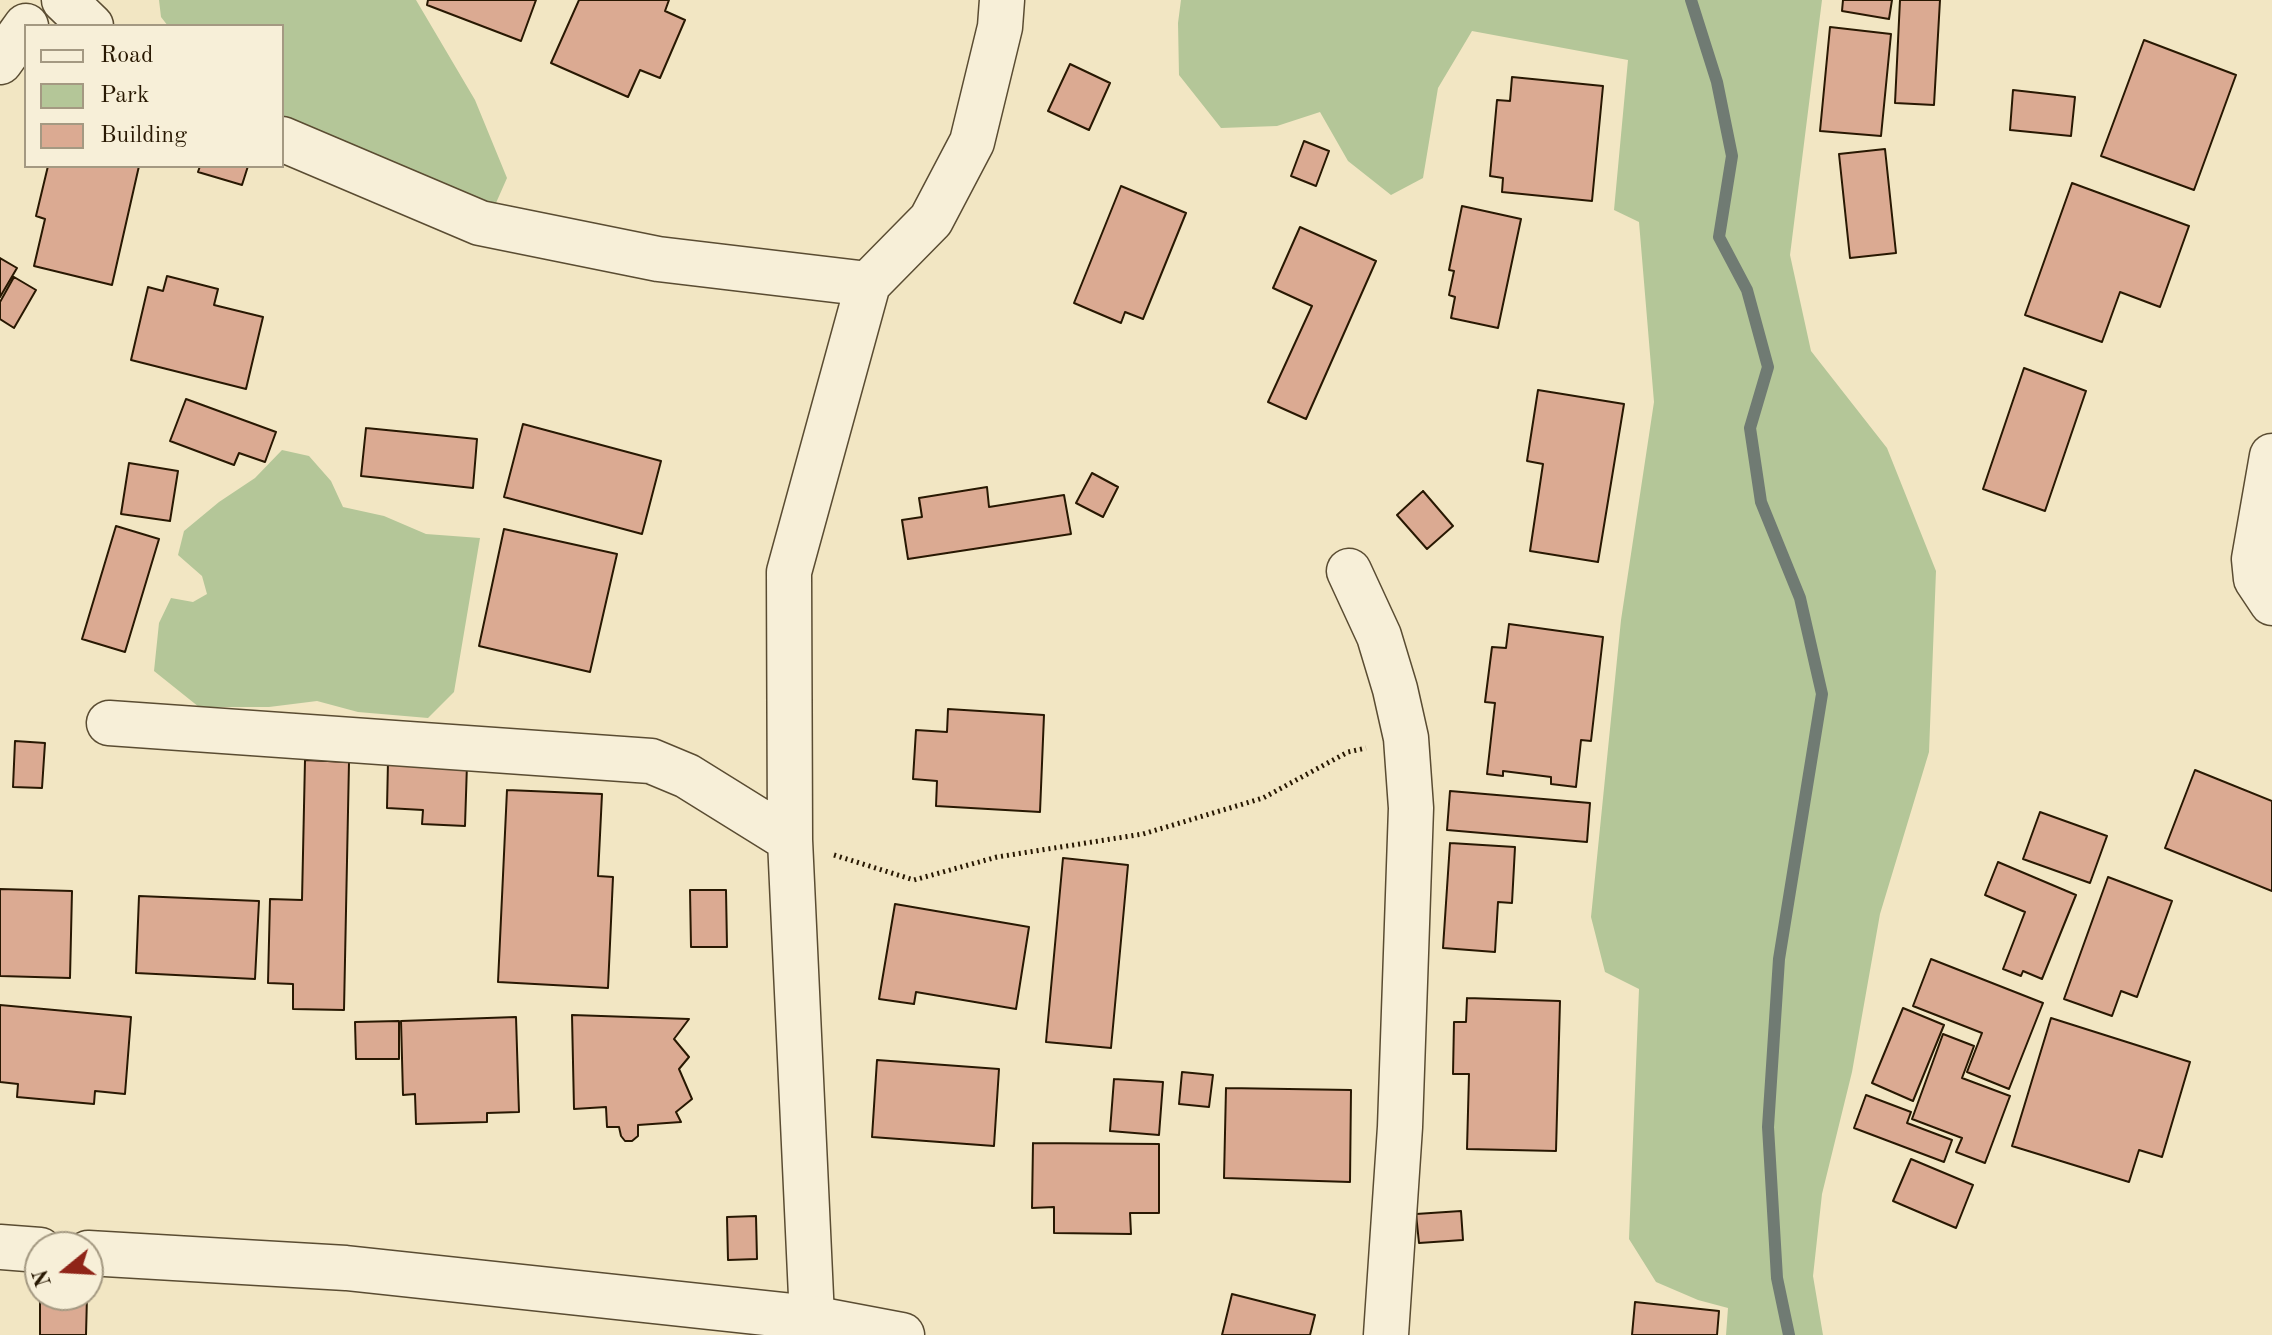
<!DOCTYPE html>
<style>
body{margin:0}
#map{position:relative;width:2272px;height:1335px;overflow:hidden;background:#f2e6c3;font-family:"Old Standard TT",serif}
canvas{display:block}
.legend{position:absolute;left:24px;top:24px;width:260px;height:144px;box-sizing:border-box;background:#f7efd8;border:2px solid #a49982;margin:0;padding:10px 14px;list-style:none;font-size:24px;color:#281802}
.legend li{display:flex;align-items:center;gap:16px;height:40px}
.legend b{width:40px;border:2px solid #a49982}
.north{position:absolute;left:24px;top:1231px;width:80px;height:80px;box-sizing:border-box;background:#f7efd8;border:2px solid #a49982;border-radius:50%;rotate:252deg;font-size:22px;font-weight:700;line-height:32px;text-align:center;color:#281802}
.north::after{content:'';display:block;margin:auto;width:28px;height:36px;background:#8f2418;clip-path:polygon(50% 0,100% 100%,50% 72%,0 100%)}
</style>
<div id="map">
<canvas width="2272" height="1335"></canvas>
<ul class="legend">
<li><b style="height:10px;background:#f7efd8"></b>Road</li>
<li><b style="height:22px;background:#b4c698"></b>Park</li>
<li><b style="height:22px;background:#dbaa92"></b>Building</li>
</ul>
<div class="north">N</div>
</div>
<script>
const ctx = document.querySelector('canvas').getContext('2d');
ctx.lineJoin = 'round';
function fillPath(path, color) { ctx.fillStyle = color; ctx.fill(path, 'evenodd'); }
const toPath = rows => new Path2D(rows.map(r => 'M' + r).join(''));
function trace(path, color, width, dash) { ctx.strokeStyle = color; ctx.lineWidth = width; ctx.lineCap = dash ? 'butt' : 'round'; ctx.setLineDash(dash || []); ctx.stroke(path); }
const green = toPath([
 [159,0,416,0,475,100,507,178,492,212,282,119,282,26,168,26,161,17],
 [1181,0,1822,0,1790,255,1811,351,1887,448,1936,571,1929,752,1880,914,1852,1072,1822,1194,1813,1276,1823,1335,1726,1335,1728,1308,1698,1300,1656,1282,1629,1239,1639,989,1605,972,1591,917,1621,620,1654,402,1639,222,1614,210,1628,60,1472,31,1438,88,1423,178,1391,195,1348,161,1320,112,1277,126,1221,128,1179,75,1178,23],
 [282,450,309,456,331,481,343,507,384,516,426,534,480,538,454,692,428,718,358,712,317,701,269,707,199,707,154,671,159,623,171,598,193,602,207,594,202,576,178,555,184,531,219,502,255,478]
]);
const stream = toPath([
 [1691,0,1717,82,1732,156,1719,237,1747,290,1768,367,1750,428,1761,502,1800,598,1822,694,1779,959,1768,1127,1777,1278,1789,1335]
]);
const building = toPath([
 [428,0,536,0,521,41,427,5,428,0],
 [579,0,669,0,665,11,685,20,660,78,640,70,628,97,551,63,579,0],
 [1843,0,1892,0,1889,19,1842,11,1843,0],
 [1900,0,1940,0,1934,105,1895,103,1900,0],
 [1830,27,1891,34,1881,136,1820,131,1830,27],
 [2144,40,2236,75,2194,190,2101,156,2144,40],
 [1070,64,1110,83,1089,130,1048,111,1070,64],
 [1512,77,1603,86,1592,201,1502,192,1503,178,1490,176,1497,100,1510,101,1512,77],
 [2013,90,2075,97,2071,136,2010,130,2013,90],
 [1304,141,1329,151,1316,186,1291,176,1304,141],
 [1885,149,1896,253,1850,258,1839,154,1885,149],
 [48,166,139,166,112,285,34,266,45,219,36,216,48,166],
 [200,166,248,166,242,185,198,172,200,166],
 [2072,183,2189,226,2160,307,2120,292,2102,342,2025,315,2072,183],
 [1121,186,1186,213,1143,319,1125,312,1121,323,1074,303,1121,186],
 [1462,206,1521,219,1498,328,1451,318,1455,297,1449,295,1454,271,1449,270,1462,206],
 [1300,227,1376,261,1306,419,1268,402,1312,306,1273,288,1300,227],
 [0,258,17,268,0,297,0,258],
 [167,276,218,289,214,305,263,317,246,389,131,360,148,287,163,291,167,276],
 [14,277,36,290,14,328,0,319,0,302,14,277],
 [2024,368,2086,391,2045,511,1983,489,2024,368],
 [1538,390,1624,404,1598,562,1530,551,1543,464,1527,461,1538,390],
 [186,399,276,432,265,462,239,453,234,465,170,441,186,399],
 [523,424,661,461,642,534,504,497,523,424],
 [366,428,477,439,473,488,361,476,366,428],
 [129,463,178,471,170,521,121,514,129,463],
 [1092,473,1118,487,1103,517,1076,503,1092,473],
 [987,487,989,507,1064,495,1071,534,908,559,902,520,922,517,919,498,987,487],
 [1423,491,1453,526,1427,549,1397,515,1423,491],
 [116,526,159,539,125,652,82,639,116,526],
 [504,529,617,554,590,672,479,646,504,529],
 [1509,624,1603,637,1591,741,1581,740,1576,787,1551,784,1551,777,1503,771,1503,776,1487,774,1495,703,1485,702,1492,647,1506,648,1509,624],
 [948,709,1044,715,1040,812,936,806,937,781,913,779,916,730,947,732,948,709],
 [15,741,45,743,42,788,13,787,15,741],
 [305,760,349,762,344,1010,293,1009,293,984,268,983,270,899,302,900,305,760],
 [388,761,467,764,465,826,422,824,423,810,387,808,388,761],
 [2195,770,2272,801,2272,891,2165,848,2195,770],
 [507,790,602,794,598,876,613,877,608,988,498,982,507,790],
 [1450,791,1590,803,1587,842,1447,830,1450,791],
 [2040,812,2107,836,2090,883,2023,859,2040,812],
 [1450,843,1515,847,1512,903,1498,902,1495,952,1443,948,1450,843],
 [1063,858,1128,865,1111,1048,1046,1042,1063,858],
 [1998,862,2076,895,2042,979,2023,971,2021,976,2003,969,2025,912,1985,895,1998,862],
 [2108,877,2172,901,2137,997,2121,991,2112,1016,2064,999,2108,877],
 [0,889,72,891,70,978,0,976,0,889],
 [690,890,726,890,727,947,691,947,690,890],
 [139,896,259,901,255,979,136,973,139,896],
 [895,904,1029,927,1016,1009,916,992,914,1004,879,999,895,904],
 [1931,959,2043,1003,2009,1089,1967,1072,1982,1033,1913,1006,1931,959],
 [1467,998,1560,1001,1556,1151,1467,1149,1469,1074,1453,1074,1454,1022,1466,1022,1467,998],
 [0,1005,131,1017,125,1094,95,1091,94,1104,17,1097,18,1084,0,1082,0,1005],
 [1903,1008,1944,1025,1913,1101,1872,1083,1903,1008],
 [572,1015,689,1019,674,1039,689,1057,679,1069,692,1099,676,1112,681,1122,638,1125,638,1136,632,1141,625,1141,621,1136,619,1127,607,1127,606,1107,574,1109,572,1015],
 [516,1017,519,1112,487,1113,487,1122,416,1124,415,1094,403,1095,401,1021,516,1017],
 [2051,1018,2190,1062,2162,1157,2139,1150,2129,1182,2012,1146,2051,1018],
 [399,1021,399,1059,356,1059,355,1022,399,1021],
 [1943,1034,1974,1046,1962,1078,2010,1096,1985,1163,1956,1152,1962,1138,1912,1119,1943,1034],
 [877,1060,999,1069,994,1146,872,1137,877,1060],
 [1182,1072,1213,1075,1209,1107,1179,1104,1182,1072],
 [1114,1079,1163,1082,1159,1135,1110,1131,1114,1079],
 [1226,1088,1351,1090,1350,1182,1224,1178,1226,1088],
 [1866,1095,1911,1112,1907,1123,1952,1140,1944,1162,1854,1128,1866,1095],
 [1033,1143,1159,1144,1159,1213,1130,1213,1131,1234,1054,1233,1054,1207,1032,1208,1033,1143],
 [1911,1159,1973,1185,1956,1228,1893,1201,1911,1159],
 [1461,1211,1463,1240,1419,1243,1416,1214,1461,1211],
 [756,1216,757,1259,728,1260,727,1217,756,1216],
 [1232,1294,1315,1315,1310,1335,1222,1335,1232,1294],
 [40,1295,87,1296,86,1335,40,1335,40,1295],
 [1635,1302,1719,1311,1717,1335,1632,1335,1635,1302]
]);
const path = toPath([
 [834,855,914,880,997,857,1143,834,1263,798,1348,752,1366,748]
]);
const minor = toPath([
 [64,0,91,26],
 [282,139,480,223,658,259,868,284,789,572,790,840,812,1318,808,1335],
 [868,284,931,220,972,142,1000,27,1002,0],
 [2272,456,2254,559,2256,579,2272,603],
 [1349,571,1379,636,1395,689,1406,738,1411,808,1400,1127,1386,1335],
 [109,723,651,761,687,776,790,840]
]);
const tertiary = toPath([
 [0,62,26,26],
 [0,1247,40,1250],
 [88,1253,346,1268,812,1318,902,1335]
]);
fillPath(green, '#b4c698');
trace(stream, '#707b73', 12);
fillPath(building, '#dbaa92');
trace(building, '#281802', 2);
trace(minor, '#5a4c32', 47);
trace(tertiary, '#5a4c32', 47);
trace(path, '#281802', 5, [2, 4]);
trace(minor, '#f7efd8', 44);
trace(tertiary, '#f7efd8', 44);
</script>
